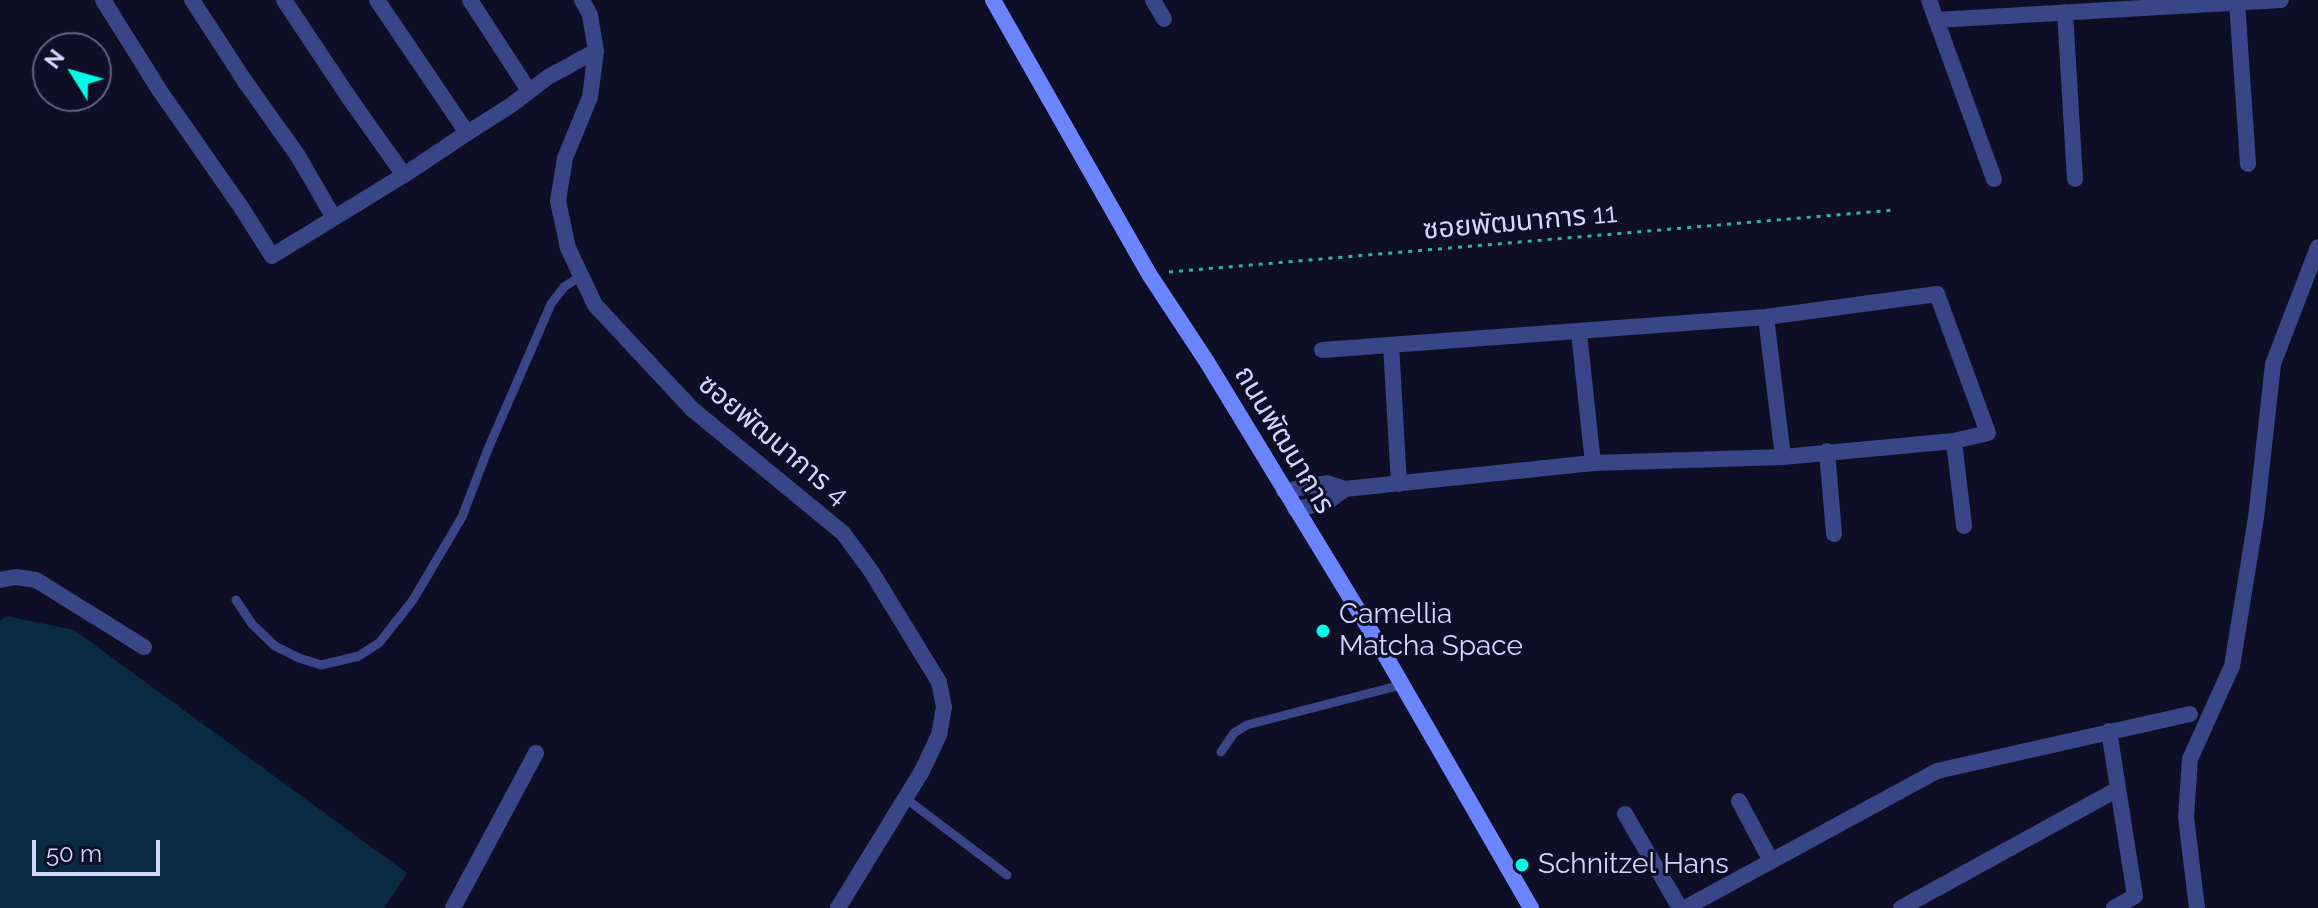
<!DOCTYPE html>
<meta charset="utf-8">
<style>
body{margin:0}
#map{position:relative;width:2318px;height:908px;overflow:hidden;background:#0e0f26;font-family:Raleway,sans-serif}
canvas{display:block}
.north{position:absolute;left:32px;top:32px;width:80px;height:80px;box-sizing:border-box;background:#0e0f26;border:2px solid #5d5f7d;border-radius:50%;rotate:307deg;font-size:22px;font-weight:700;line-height:32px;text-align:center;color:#d3d7ff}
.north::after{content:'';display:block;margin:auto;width:28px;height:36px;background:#00fee4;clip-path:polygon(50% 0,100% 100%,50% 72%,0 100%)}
.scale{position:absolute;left:32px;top:840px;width:128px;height:36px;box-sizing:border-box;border:4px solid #d3d7ff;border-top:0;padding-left:10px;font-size:24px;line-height:28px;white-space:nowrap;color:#d3d7ff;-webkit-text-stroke:6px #0e0f26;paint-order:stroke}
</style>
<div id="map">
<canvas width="2318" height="908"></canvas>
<div class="north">N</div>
<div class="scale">50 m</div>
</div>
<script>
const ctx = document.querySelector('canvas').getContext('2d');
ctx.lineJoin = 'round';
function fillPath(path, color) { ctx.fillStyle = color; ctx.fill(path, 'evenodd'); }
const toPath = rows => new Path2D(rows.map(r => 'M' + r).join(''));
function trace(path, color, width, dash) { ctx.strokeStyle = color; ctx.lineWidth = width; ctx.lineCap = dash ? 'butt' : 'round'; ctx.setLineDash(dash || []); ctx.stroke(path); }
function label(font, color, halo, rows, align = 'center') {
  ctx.font = font + ' Raleway,"Noto Sans Thai",sans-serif'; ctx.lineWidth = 6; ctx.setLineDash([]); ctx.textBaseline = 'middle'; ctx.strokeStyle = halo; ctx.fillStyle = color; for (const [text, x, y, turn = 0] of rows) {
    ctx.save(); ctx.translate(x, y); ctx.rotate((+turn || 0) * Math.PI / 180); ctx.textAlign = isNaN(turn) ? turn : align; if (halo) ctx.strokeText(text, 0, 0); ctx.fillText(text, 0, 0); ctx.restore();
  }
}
const water = toPath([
 [6,616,74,630,407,873,384,908,0,908,0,621]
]);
const path = toPath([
 [1169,272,1894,210]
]);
const lane = toPath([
 [236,600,252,624,275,646,299,658,321,665,359,656,379,643,413,600,462,517,488,449,551,304,564,287,581,276],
 [1221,752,1234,733,1247,725,1401,685],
 [905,798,1007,875]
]);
const street = toPath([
 [103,0,160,91,241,207,272,256,404,175,467,133],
 [192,0,244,80,298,156,334,218],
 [284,0,352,102,404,175],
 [377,0,467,133,510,106,548,77,596,51],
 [470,0,529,91],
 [582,0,590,15,596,51,590,97,565,158,558,201,568,248,595,305,692,409,843,533,871,571,939,682,944,707,939,735,922,771,838,908],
 [1153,0,1164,19],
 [1929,0,1994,179],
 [2237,2,2248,164],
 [2065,12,2075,179],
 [1936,20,2281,0],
 [1766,317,1783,457],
 [1579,333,1593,463],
 [1391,345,1399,484],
 [1322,350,1766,317,1937,294,1988,433,1954,441,1783,457,1593,463,1345,489],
 [1954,441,1964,526],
 [1827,451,1834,534],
 [1284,491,1327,483,1345,489,1326,503,1295,509],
 [0,580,16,577,36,580,144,647],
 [2109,731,2135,896,2114,908],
 [1739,801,1771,861],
 [1625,814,1680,908],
 [453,908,536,753],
 [1685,908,1937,771,2190,714],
 [1901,908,2118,789],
 [2197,908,2186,817,2190,759,2232,666,2256,518,2273,364,2318,247]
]);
const secondary = toPath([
 [993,0,1149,274,1207,362,1381,648,1531,908]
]);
const markers = [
 [1323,631,8,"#00fee4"],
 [1522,865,8,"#00fee4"]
];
const streetNames = [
 ["ซอยพัฒนาการ 11",1520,222,-5],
 ["ซอยพัฒนาการ 4",773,440,40],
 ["ถนนพัฒนาการ",1284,440,59]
];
const poiNames = [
 ["Camellia",1339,615],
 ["Matcha Space",1339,647],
 ["Schnitzel Hans",1538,865]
];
fillPath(water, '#092b44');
trace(path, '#2cba94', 3, [4, 6]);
trace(lane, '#384586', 9);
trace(street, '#384586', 16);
trace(secondary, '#6a85ff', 16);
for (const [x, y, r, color] of markers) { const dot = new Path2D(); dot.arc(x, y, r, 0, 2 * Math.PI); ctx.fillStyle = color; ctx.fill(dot); trace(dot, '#0e0f26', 3); }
label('28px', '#d3d7ff', '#0e0f26', streetNames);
label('28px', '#d3d7ff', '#0e0f26', poiNames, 'left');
</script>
